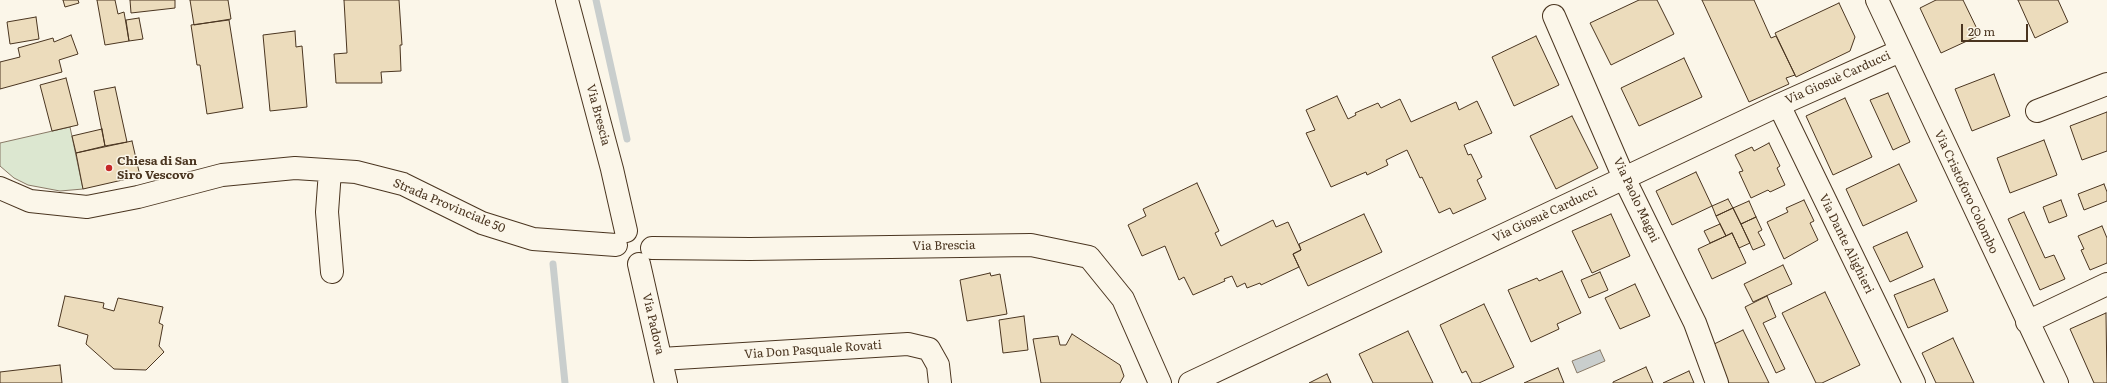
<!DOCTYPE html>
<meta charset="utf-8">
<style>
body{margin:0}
#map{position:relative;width:2107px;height:383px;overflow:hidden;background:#fbf6e9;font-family:Literata,serif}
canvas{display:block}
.scale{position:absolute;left:1961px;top:24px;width:67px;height:18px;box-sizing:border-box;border:2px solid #4a3520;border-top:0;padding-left:5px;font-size:12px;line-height:14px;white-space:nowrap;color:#4a3520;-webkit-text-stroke:3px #fbf6e9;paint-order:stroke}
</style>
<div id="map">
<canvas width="2107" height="383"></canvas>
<div class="scale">20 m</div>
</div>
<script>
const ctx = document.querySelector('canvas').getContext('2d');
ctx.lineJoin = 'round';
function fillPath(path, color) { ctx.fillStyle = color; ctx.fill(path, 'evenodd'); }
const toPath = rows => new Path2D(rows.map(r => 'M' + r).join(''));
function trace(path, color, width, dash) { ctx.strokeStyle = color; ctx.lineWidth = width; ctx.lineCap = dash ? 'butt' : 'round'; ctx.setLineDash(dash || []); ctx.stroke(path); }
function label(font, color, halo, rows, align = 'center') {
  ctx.font = font + ' Literata,serif'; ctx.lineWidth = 3; ctx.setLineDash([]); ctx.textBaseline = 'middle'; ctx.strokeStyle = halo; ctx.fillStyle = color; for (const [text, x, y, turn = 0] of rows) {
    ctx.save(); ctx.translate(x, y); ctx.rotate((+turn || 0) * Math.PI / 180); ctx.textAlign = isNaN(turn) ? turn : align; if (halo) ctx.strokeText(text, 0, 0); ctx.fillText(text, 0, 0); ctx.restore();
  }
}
const green = toPath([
 [70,127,83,189,60,191,28,185,14,178,0,166,0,143,70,127]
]);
const water = toPath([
 [1600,350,1605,361,1577,373,1572,361,1600,350]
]);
const stream = toPath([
 [596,0,627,139],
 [553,264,565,383]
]);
const building = toPath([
 [63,0,78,0,79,3,65,7,63,0],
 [97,0,115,0,118,14,124,12,129,41,105,45,97,0],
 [130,0,175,0,175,8,131,13,130,0],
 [190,0,228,0,231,19,194,25,190,0],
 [344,0,399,0,402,45,400,45,401,71,381,72,382,83,336,83,334,54,347,53,344,0],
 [1639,0,1657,0,1674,34,1611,65,1590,23,1639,0],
 [1702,0,1754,0,1771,38,1776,36,1795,75,1786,78,1789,84,1749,102,1702,0],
 [1936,0,1963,0,1980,35,1941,53,1920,8,1936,0],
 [2018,0,2058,0,2068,22,2035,38,2018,0],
 [1839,3,1855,37,1850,51,1796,77,1775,33,1839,3],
 [36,17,39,39,10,44,7,22,36,17],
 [139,18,143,39,129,41,126,20,139,18],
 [229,20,243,108,207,114,200,65,197,65,191,25,229,20],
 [295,31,296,47,302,46,307,107,270,111,263,35,295,31],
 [71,35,78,54,59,60,62,72,0,89,0,62,20,57,18,48,53,38,54,42,71,35],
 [1536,36,1559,85,1514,106,1492,57,1536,36],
 [1684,58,1702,97,1639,126,1621,88,1684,58],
 [1994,74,2010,116,1972,131,1955,89,1994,74],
 [66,78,78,125,52,131,40,85,66,78],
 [115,87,127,142,105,146,94,91,115,87],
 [1888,93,1910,142,1893,150,1870,100,1888,93],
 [1337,96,1348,119,1356,115,1355,113,1378,103,1381,108,1400,99,1411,122,1456,102,1459,110,1477,101,1492,133,1464,145,1468,155,1471,154,1482,177,1477,180,1486,199,1453,214,1450,208,1439,213,1422,177,1420,178,1407,150,1386,160,1388,165,1367,175,1366,172,1331,187,1306,133,1315,130,1306,110,1337,96],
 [1845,98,1872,157,1833,175,1806,116,1845,98],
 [2107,112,2107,151,2082,160,2070,126,2107,112],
 [1572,116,1598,168,1556,189,1530,136,1572,116],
 [102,129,105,146,76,153,72,136,102,129],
 [2044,140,2057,175,2010,193,1997,158,2044,140],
 [132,141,140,176,83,189,76,153,132,141],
 [1769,143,1780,166,1777,168,1785,185,1770,192,1768,190,1751,198,1739,172,1743,171,1735,155,1752,147,1754,151,1769,143],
 [1899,164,1917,201,1863,226,1846,189,1899,164],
 [1696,172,1712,206,1672,225,1656,191,1696,172],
 [1197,183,1219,231,1215,233,1221,246,1273,220,1276,227,1288,222,1301,250,1293,254,1299,267,1261,285,1260,283,1247,288,1245,283,1237,287,1232,276,1224,279,1225,281,1193,295,1184,277,1179,280,1165,246,1142,256,1128,225,1146,216,1143,209,1197,183],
 [2104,184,2107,192,2107,201,2084,210,2078,194,2104,184],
 [1728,199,1733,208,1716,216,1712,206,1728,199],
 [1804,200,1814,221,1810,223,1818,240,1784,259,1767,222,1788,212,1786,208,1804,200],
 [2061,200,2067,216,2049,223,2043,207,2061,200],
 [1749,201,1756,217,1741,224,1733,208,1749,201],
 [1733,208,1750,243,1739,248,1732,233,1726,236,1716,216,1733,208],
 [2024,212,2045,258,2054,255,2065,279,2040,290,2008,219,2024,212],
 [1364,214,1382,252,1308,286,1293,254,1301,250,1299,244,1364,214],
 [1611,214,1630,256,1592,273,1572,231,1611,214],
 [1756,217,1762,230,1758,232,1765,245,1753,250,1741,224,1756,217],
 [1720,224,1726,236,1710,243,1704,231,1720,224],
 [2102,226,2107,238,2107,263,2090,270,2081,250,2084,249,2078,236,2102,226],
 [1907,232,1923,267,1890,282,1873,247,1907,232],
 [1732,233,1746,263,1712,279,1698,249,1732,233],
 [1783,265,1792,284,1753,302,1744,284,1783,265],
 [1562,271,1581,313,1557,324,1559,329,1531,342,1508,290,1537,278,1539,281,1562,271],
 [1600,272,1608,290,1589,298,1581,280,1600,272],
 [990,273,991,276,1000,274,1007,314,967,321,960,280,990,273],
 [1934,279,1948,311,1908,328,1894,295,1934,279],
 [1635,284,1650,316,1620,329,1605,298,1635,284],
 [1825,292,1860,365,1822,383,1816,383,1782,313,1825,292],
 [65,296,104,303,103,308,114,311,118,298,163,307,159,323,163,325,159,346,164,352,146,370,114,369,86,344,88,335,58,326,65,296],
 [1767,296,1776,317,1763,323,1785,369,1776,373,1745,307,1767,296],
 [1484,304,1514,367,1479,383,1472,383,1466,371,1462,373,1440,325,1484,304],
 [2106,313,2107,383,2094,383,2070,329,2106,313],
 [1024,316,1028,350,1003,353,999,320,1024,316],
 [1743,330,1769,383,1729,383,1710,346,1743,330],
 [1408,331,1433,383,1373,383,1359,354,1408,331],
 [1072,334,1120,365,1124,376,1120,383,1041,383,1033,339,1058,336,1060,345,1066,345,1072,334],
 [1953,338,1974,383,1936,383,1922,353,1953,338],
 [60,365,62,383,0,383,0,372,60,365],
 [1646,367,1653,383,1613,383,1613,382,1646,367],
 [1558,368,1564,383,1524,383,1558,368],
 [1689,371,1694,383,1663,383,1689,371],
 [1327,374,1331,383,1309,383,1327,374]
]);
const minor = toPath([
 [567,0,612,169,626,231],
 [1877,0,2057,383],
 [1554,16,1624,178,1695,323,1717,383],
 [1779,105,1914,383],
 [2037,111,2107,84],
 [330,171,327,212,332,272],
 [0,188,30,201,87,207,138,197,222,175,295,168,356,172,403,184,482,223,533,239,616,245],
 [652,248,750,249,1031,245,1089,257,1123,299,1160,383],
 [639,264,666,383],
 [2027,322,2107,284],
 [661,359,908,344,929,349,938,365,940,383],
 [1190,383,1779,105,1900,51]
]);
const markers = [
 [109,168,4,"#c62828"]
];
const streetNames = [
 ["Via Giosuè Carducci",1838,78,-24],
 ["Via Brescia",598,115,75],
 ["Via Cristoforo Colombo",1966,192,65],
 ["Via Paolo Magni",1636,200,65],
 ["Strada Provinciale 50",449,206,23],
 ["Via Giosuè Carducci",1545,215,-25],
 ["Via Dante Alighieri",1846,244,64],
 ["Via Brescia",944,246,-1],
 ["Via Padova",653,324,77],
 ["Via Don Pasquale Rovati",813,350,-4]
];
const poiNames = [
 ["Chiesa di San",117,161],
 ["Siro Vescovo",117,175]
];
fillPath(green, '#dce7d0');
trace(green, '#887966', 1);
fillPath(water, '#c9cecd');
trace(water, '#887966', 1);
trace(stream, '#c9cecd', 7);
fillPath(building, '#ecdcbc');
trace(building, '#4a3520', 1);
trace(minor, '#4a3520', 24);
trace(minor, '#fbf6e9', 22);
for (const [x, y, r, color] of markers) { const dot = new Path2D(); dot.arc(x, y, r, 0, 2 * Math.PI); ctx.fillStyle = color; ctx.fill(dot); trace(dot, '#fbf6e9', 1.5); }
label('12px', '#4a3520', '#fbf6e9', streetNames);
label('bold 12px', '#4a3520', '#fbf6e9', poiNames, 'left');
</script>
